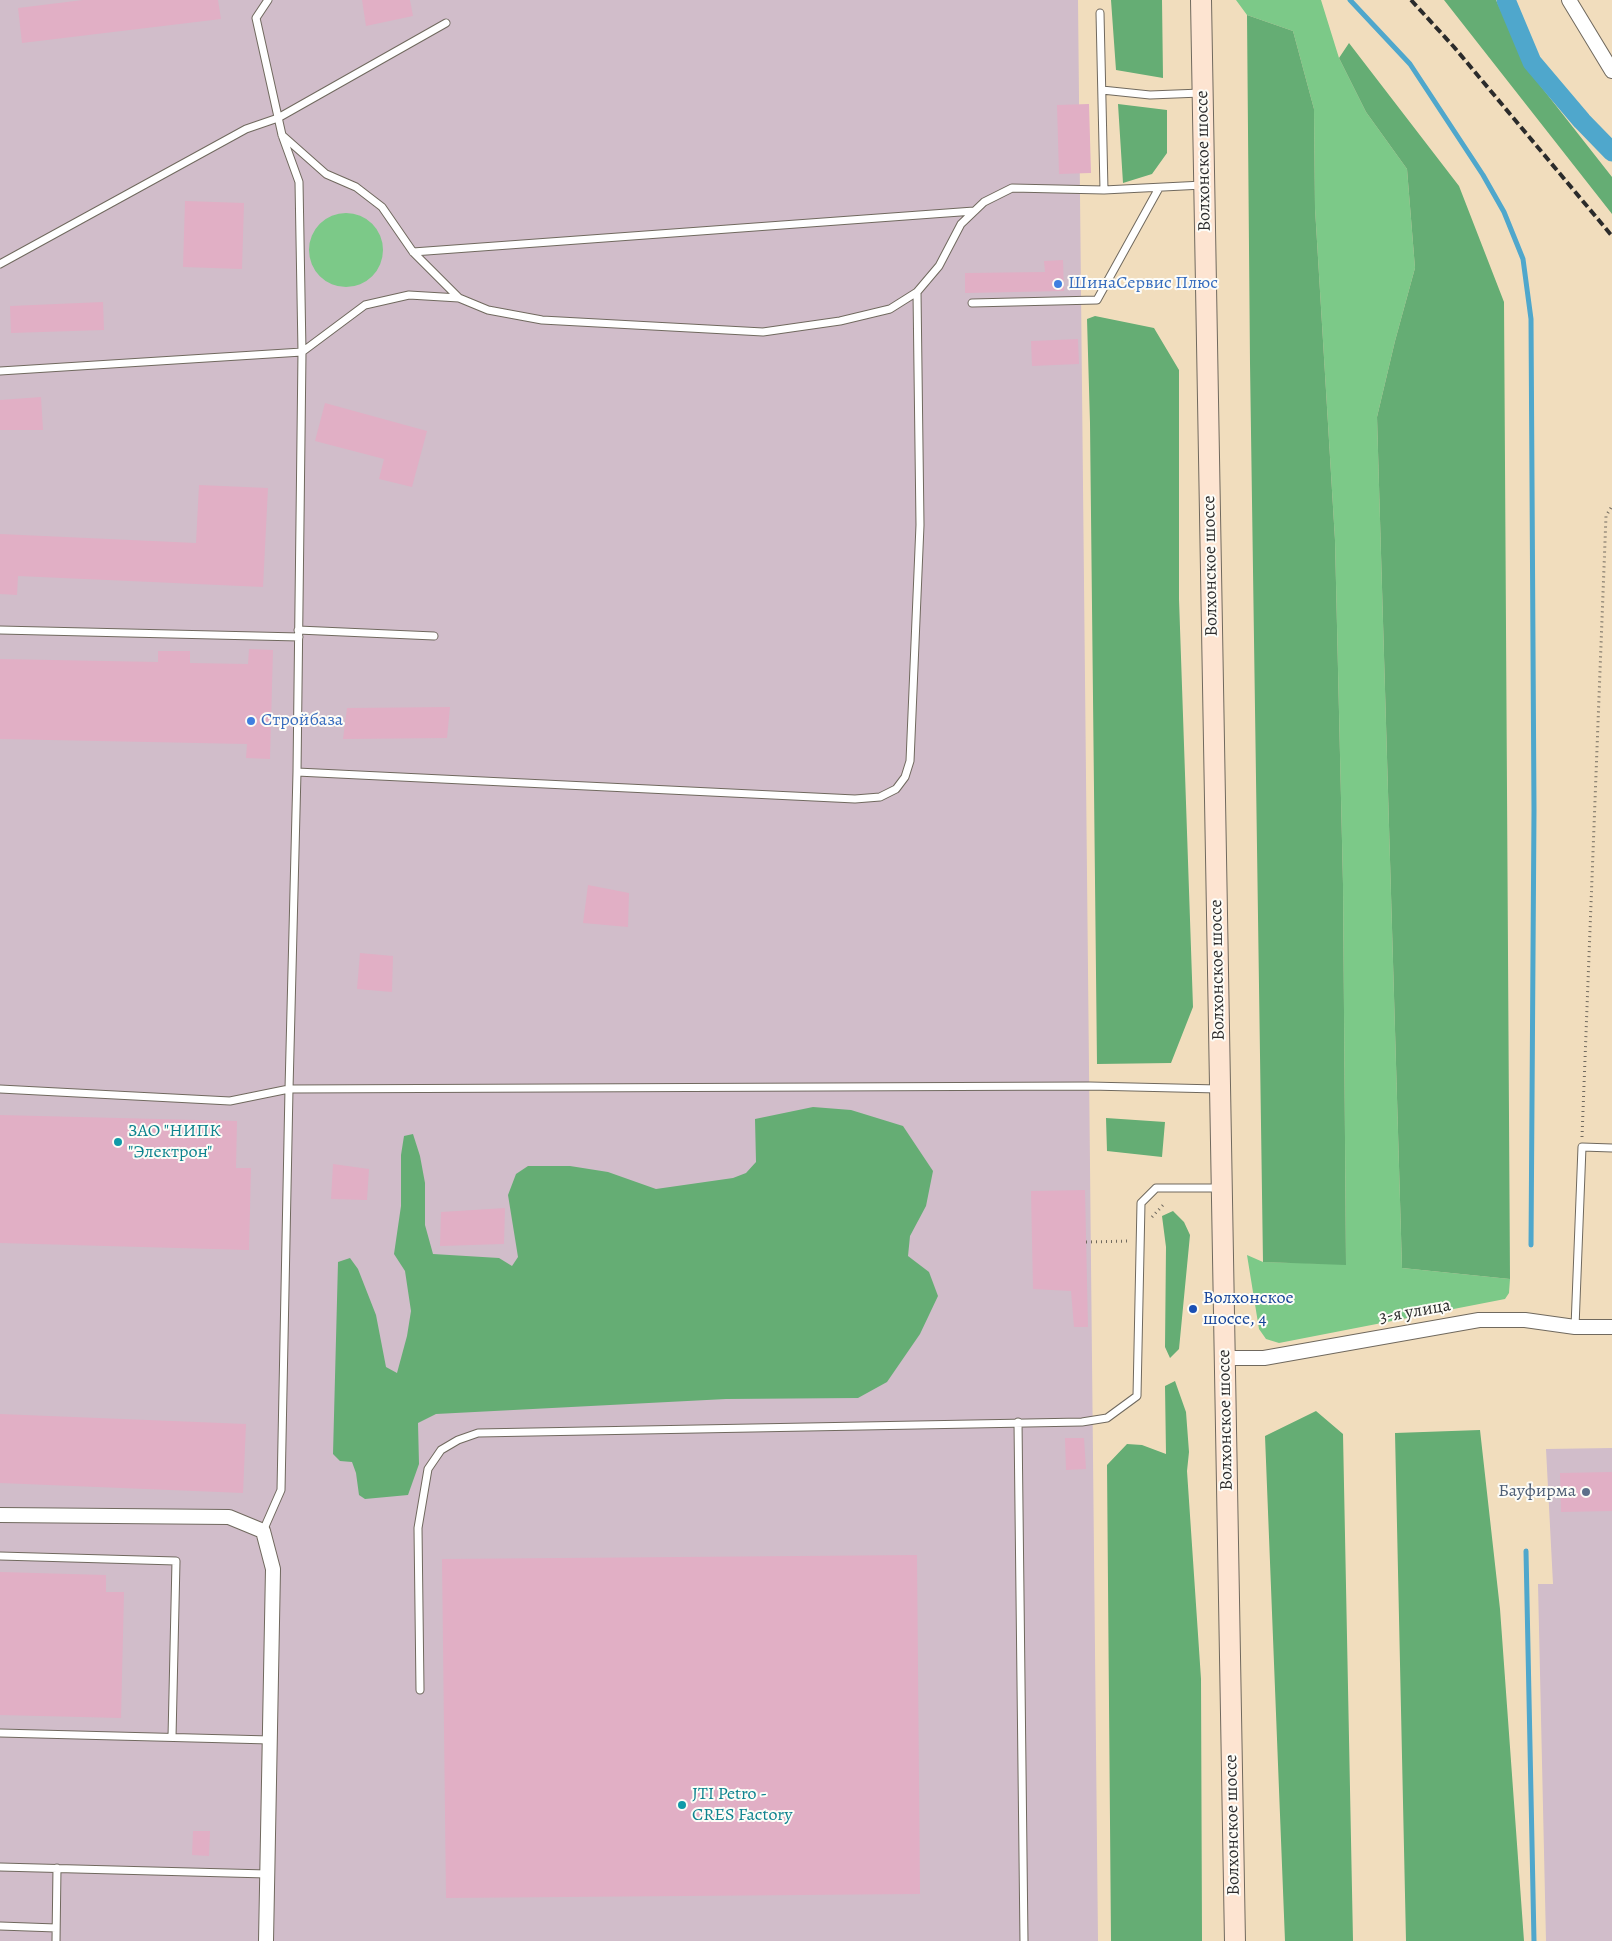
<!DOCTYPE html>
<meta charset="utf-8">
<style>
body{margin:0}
canvas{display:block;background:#f1ddbd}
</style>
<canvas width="1612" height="1941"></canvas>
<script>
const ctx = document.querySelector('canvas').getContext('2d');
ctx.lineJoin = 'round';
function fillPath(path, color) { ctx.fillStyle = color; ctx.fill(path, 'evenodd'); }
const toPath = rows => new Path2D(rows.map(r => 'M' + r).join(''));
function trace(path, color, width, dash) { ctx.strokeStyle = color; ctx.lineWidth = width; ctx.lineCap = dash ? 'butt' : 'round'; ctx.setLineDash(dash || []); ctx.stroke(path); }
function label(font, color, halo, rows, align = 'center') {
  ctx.font = font + ' Alegreya,serif'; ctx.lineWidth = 4; ctx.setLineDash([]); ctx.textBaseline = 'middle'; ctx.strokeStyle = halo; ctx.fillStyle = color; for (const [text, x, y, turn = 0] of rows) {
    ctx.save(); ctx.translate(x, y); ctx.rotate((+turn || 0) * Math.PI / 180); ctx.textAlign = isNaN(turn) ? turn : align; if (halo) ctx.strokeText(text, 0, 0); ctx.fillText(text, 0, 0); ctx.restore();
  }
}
const industrial = toPath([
 [0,0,1078,0,1098,1941,0,1941],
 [1612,1448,1612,1941,1546,1941,1538,1584,1553,1584,1546,1449]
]);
const green = toPath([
 [1236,0,1321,0,1339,58,1366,112,1407,169,1415,268,1395,341,1377,417,1402,1268,1510,1279,1509,1293,1505,1299,1279,1343,1266,1339,1259,1329,1247,1255,1263,1262,1346,1264,1343,884,1335,540,1315,208,1314,109,1293,31,1247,15],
 '309 250a37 37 0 1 1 74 0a37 37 0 1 1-74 0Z'
]);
const forest = toPath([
 [1111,0,1162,0,1163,78,1116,70],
 [1444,0,1496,0,1528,70,1612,177,1612,214],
 [1247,15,1293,31,1314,109,1315,208,1335,540,1343,884,1346,1265,1263,1262,1250,363],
 [1349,43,1459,186,1504,302,1510,1279,1402,1268,1377,417,1395,341,1415,268,1407,169,1366,112,1339,58],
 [1118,104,1167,110,1167,153,1152,174,1123,183],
 [1095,316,1154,328,1179,370,1179,599,1193,1007,1171,1063,1097,1064,1090,423,1087,319],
 [813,1107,851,1110,903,1126,933,1171,926,1206,910,1236,908,1256,929,1272,938,1296,920,1334,887,1382,858,1398,726,1399,436,1414,418,1423,419,1464,408,1495,365,1499,359,1495,356,1473,352,1462,340,1461,333,1454,338,1262,350,1258,358,1269,376,1315,386,1367,397,1373,407,1336,411,1311,405,1271,394,1254,401,1206,401,1155,404,1136,413,1134,420,1156,425,1183,425,1225,433,1254,499,1258,512,1266,518,1257,508,1195,516,1174,528,1166,570,1166,608,1172,656,1189,733,1178,746,1173,756,1162,755,1119],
 [1106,1118,1165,1122,1162,1157,1107,1151],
 [1173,1211,1184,1222,1190,1235,1179,1349,1170,1358,1165,1347,1166,1247,1162,1216],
 [1175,1381,1186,1412,1189,1452,1187,1471,1201,1679,1202,1941,1111,1941,1107,1465,1127,1444,1142,1445,1166,1454,1165,1386],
 [1316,1411,1343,1434,1353,1941,1285,1941,1265,1436],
 [1480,1430,1500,1609,1524,1941,1406,1941,1395,1433]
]);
const stream = toPath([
 [1350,0,1410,64,1483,175,1504,212,1523,259,1531,319,1534,810,1531,1245],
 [1526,1551,1534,1941]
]);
const canal = toPath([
 [1506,0,1532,62,1582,121,1612,152]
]);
const building = toPath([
 [83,0,218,0,221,19,22,43,18,8],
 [362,0,410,0,413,16,366,26],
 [1089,104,1091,173,1059,174,1057,105],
 [185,201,244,203,242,269,183,267],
 [1063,260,1064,291,965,293,965,273,1045,272,1044,261],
 [103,302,104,330,11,333,10,306],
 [1078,339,1079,364,1032,366,1031,341],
 [41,397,43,430,0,430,0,400],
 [325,403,427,431,412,487,379,479,384,459,315,441],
 [199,485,268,488,263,587,18,576,17,595,0,594,0,534,196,543],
 [249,649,273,650,270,759,246,758,247,744,0,739,0,659,158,662,158,651,190,651,190,663,248,664],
 [450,707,447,738,343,739,347,708],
 [588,885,629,893,628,927,583,923],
 [360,953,393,956,392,992,357,989],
 [0,1115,237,1121,236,1168,251,1168,249,1250,0,1243],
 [333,1164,369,1169,367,1200,331,1199],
 [1085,1190,1088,1327,1074,1327,1071,1291,1033,1289,1031,1191],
 [505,1208,504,1244,440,1246,441,1212],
 [0,1414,246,1424,243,1493,0,1483],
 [1065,1438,1084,1438,1086,1469,1066,1470],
 [1612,1472,1612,1511,1561,1512,1560,1473],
 [917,1555,920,1894,446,1898,442,1559],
 [0,1572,106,1575,106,1592,124,1592,121,1718,0,1715],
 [193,1831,210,1831,209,1856,192,1855]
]);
const path = toPath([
 [1582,1137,1606,516,1612,506],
 [1152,1217,1164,1204],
 [1086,1242,1129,1241]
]);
const lane = toPath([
 [1100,13,1104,190],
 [1102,90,1150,95,1201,93],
 [282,135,326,174,356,187,382,207,413,252,459,298],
 [413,252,974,211],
 [0,264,246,129,278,118,446,23],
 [972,303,1097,300,1159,188],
 [0,371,302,352,365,305,409,295,459,298,488,310,542,320,763,332,840,321,890,309,917,292,939,266,961,224,984,202,1012,188,1104,190,1203,185],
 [0,630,299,637],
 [298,630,434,636],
 [297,772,855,799,880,797,896,789,905,777,910,761,920,525,917,292],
 [0,1089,230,1101,289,1089,1090,1086,1218,1089],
 [1575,1327,1582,1147,1612,1148],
 [1018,1422,1024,1941],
 [263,1531,281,1490,289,1089,297,772,302,352,299,182,282,135,256,18,268,0],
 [0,1556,176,1561,172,1737],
 [420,1690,418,1528,428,1469,441,1450,458,1440,478,1433,1082,1422,1107,1418,1137,1396,1141,1203,1156,1188,1219,1188],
 [0,1733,270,1740],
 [0,1867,267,1874],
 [0,1926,56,1928],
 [56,1941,57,1868]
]);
const street = toPath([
 [1569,0,1612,71],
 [1225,1358,1264,1358,1479,1320,1525,1320,1575,1327,1612,1327],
 [0,1515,229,1517,263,1531,273,1569,266,1941]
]);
const secondary = toPath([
 [1201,0,1235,1941]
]);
const rail = toPath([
 [1411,0,1454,47,1612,236]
]);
const markers = [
 [1058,284,5,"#3f7fe0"],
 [251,721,5,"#3f7fe0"],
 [118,1142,5,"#0f9aa8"],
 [1193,1309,5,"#1a4fb4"],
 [1586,1492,5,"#5c6f8a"],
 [682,1805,5,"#0f9aa8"]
];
const streetNames = [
 ["Волхонское шоссе",1204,161,-91],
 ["Волхонское шоссе",1211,566,-91],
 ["Волхонское шоссе",1218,970,-91],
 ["3-я улица",1415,1312,-10],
 ["Волхонское шоссе",1226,1420,-91],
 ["Волхонское шоссе",1233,1825,-91]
];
const shopNames = [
 ["ШинаСервис Плюс",1068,284],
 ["Стройбаза",261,721]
];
const cultureNames = [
 ["ЗАО \"НИПК",128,1132],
 ["\"Электрон\"",128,1153],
 ["JTI Petro -",692,1795],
 ["CRES Factory",692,1816]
];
const transitNames = [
 ["Волхонское",1203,1299],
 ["шоссе, 4",1203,1320]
];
const serviceNames = [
 ["Бауфирма",1576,1492]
];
fillPath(industrial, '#d1bdca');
fillPath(green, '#7cc988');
fillPath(forest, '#65ad74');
trace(stream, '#4fa7cc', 5);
trace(canal, '#4fa7cc', 19);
fillPath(building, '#e1afc5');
trace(lane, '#70695e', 9);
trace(street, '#70695e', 16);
trace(secondary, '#70695e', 22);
trace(path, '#70695e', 3, [1, 4]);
trace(lane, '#fff', 7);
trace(street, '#fff', 14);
trace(secondary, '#fde4d1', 20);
trace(rail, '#2b2b2b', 4, [8, 4]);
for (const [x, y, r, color] of markers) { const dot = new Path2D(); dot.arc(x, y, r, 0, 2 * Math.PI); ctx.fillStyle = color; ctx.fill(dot); trace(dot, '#fdfcf7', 2); }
label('18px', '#2b2b2b', '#fdfcf7', streetNames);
label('18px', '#366cbe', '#fdfcf7', shopNames, 'left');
label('18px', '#0d838f', '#fdfcf7', cultureNames, 'left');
label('18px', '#164399', '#fdfcf7', transitNames, 'left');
label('18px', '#4e5e75', '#fdfcf7', serviceNames, 'right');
</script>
